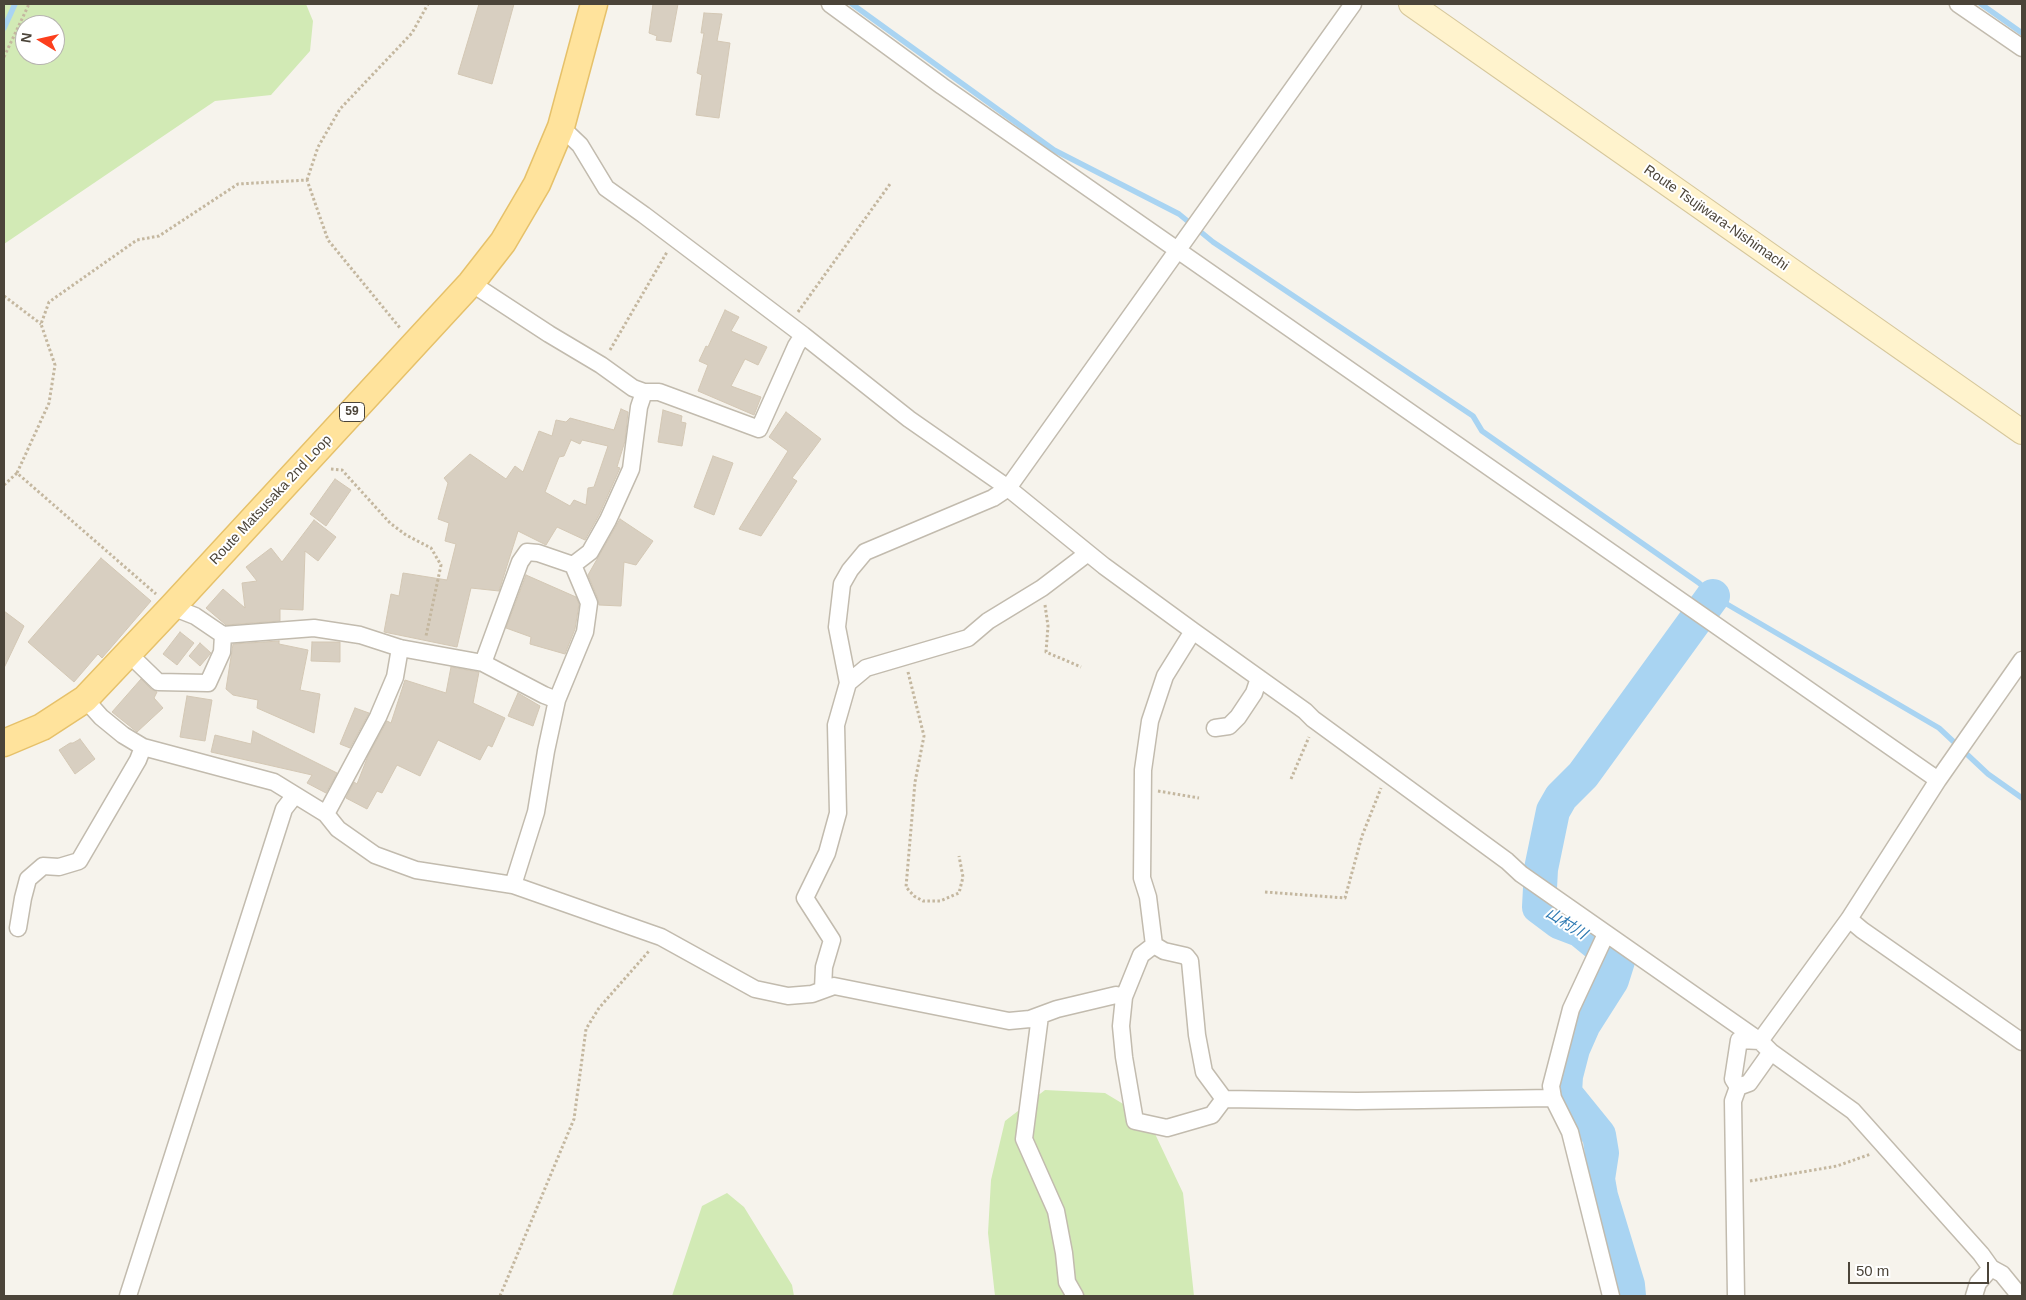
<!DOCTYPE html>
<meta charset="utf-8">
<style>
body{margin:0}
#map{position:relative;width:2026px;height:1300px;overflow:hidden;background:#f6f3ec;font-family:Helvetica,sans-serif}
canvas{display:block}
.frame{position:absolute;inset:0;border:5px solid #4b4439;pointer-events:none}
.north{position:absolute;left:15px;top:15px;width:50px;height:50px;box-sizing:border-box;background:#fff;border:1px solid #b7b4b0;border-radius:50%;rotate:279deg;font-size:14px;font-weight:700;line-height:20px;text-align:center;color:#4b4439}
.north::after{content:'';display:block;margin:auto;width:18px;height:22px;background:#fc3f1d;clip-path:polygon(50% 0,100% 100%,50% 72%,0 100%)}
.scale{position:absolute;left:1848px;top:1262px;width:141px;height:22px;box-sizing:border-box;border:2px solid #4b4439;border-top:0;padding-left:6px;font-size:15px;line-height:18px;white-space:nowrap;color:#4b4439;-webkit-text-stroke:4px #fff;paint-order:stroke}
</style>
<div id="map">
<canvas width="2026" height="1300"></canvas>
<div class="frame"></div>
<div class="north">N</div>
<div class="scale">50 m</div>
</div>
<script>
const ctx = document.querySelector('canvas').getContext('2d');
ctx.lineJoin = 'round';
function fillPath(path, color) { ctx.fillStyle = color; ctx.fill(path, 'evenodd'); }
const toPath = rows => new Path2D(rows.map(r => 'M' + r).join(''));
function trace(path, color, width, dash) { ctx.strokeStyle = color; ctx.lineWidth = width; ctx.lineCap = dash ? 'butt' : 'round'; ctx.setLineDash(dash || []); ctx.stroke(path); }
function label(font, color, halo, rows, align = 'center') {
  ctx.font = font + ' Helvetica,"Noto Sans JP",sans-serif'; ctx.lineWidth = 4; ctx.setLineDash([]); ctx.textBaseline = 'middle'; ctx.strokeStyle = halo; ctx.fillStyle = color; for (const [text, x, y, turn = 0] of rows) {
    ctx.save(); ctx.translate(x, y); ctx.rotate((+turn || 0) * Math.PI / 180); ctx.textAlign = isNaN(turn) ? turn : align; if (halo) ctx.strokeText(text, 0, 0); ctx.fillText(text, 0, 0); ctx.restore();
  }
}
const green = toPath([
 [4,4,306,4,313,21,310,51,271,95,215,101,4,244],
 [25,25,55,25,55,55,25,55],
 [1045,1090,1105,1093,1148,1119,1183,1193,1194,1296,995,1296,988,1233,991,1180,1005,1121],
 [727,1193,744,1207,792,1285,794,1296,672,1296,702,1206]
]);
const stream = toPath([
 [852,4,1054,150,1179,214,1213,242,1473,416,1482,431,1699,583,1713,596,1939,728,1988,774,2022,798],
 [1981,4,2022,33],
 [4,28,15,4]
]);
const river = toPath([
 [1629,1296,1628,1285,1601,1196,1598,1179,1602,1153,1599,1135,1565,1093,1566,1076,1573,1049,1584,1024,1612,980,1618,961,1580,930,1559,922,1539,907,1541,869,1553,811,1561,797,1583,775,1713,596]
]);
const building = toPath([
 [479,4,514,4,492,84,458,74,479,4],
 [653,4,678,4,671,42,656,40,657,36,649,33,653,4],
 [704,13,722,14,717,41,730,43,719,118,696,115,702,75,697,73,704,33,701,33,704,13],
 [725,310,739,317,731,331,767,347,758,365,745,359,731,386,761,397,754,415,698,391,708,365,699,361,706,346,708,347,725,310],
 [621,409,628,412,625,441,617,467,620,468,599,515,585,540,557,527,546,545,518,531,499,591,471,588,457,647,384,632,391,594,399,596,403,573,447,580,456,544,445,541,449,523,438,519,448,483,444,478,470,454,506,479,515,466,523,472,539,431,552,436,556,420,566,422,570,418,614,430,621,409],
 [571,440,580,444,582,440,608,446,594,487,588,488,586,505,574,500,570,506,545,492,559,457,564,456,571,440],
 [663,410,682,416,681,422,686,423,682,446,658,442,663,410],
 [786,412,821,439,792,478,797,481,761,536,739,529,788,451,769,437,786,412],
 [713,456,733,463,714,515,694,507,713,456],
 [335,479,351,490,326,526,310,514,335,479],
 [620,519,653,541,636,565,624,562,621,606,599,605,598,599,588,575,620,519],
 [314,520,336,537,318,561,305,551,303,610,280,609,280,621,226,625,206,608,223,589,245,608,242,583,257,581,246,567,271,548,282,562,314,520],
 [101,558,151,601,102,658,98,654,74,682,28,642,101,558],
 [526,575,576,597,579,604,575,629,565,654,530,644,531,637,506,628,526,575],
 [4,611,24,626,4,668,4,611],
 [180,632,194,643,177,665,163,654,180,632],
 [279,641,279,644,308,650,300,690,320,694,314,733,257,708,258,700,233,695,226,689,233,644,279,641],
 [312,642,340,642,340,662,311,661,312,642],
 [200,643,211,653,200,666,189,656,200,643],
 [451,667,479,672,473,703,505,718,492,747,488,745,480,760,438,740,420,776,397,765,382,793,377,791,367,809,346,798,354,782,357,784,368,756,387,721,391,723,405,680,446,693,451,667],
 [141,679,151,689,157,692,154,698,163,708,137,732,112,712,141,679],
 [518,693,540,706,533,726,508,716,518,693],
 [187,696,212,700,205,741,180,737,187,696],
 [355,708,369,713,350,748,340,744,355,708],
 [253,731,337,773,326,793,307,783,312,775,211,752,215,735,251,744,253,731],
 [80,739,95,759,75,774,59,750,70,743,73,743,80,739]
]);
const path = toPath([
 [4,57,29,4],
 [307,180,318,147,340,109,412,33,428,4],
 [4,296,41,324],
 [798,312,890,184],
 [610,350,667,252],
 [331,469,342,470,390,523,406,535,431,548,441,565,426,636],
 [17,473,49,403,55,365,41,324,49,302,137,240,159,236,238,184,307,180,328,240,400,328],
 [4,485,17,473,156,594],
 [1045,605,1048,626,1046,652,1081,667],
 [908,672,924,736,915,782,906,887,914,896,923,901,940,901,959,893,963,877,959,856],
 [1291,779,1309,737],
 [1158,791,1199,798],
 [1265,892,1345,898,1362,836,1381,788],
 [1750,1181,1837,1166,1871,1154],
 [500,1296,574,1119,586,1029,599,1008,649,951]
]);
const minor = toPath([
 [830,4,942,86,1938,780],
 [1958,4,2022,48],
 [561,127,580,145,606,188,644,215,803,335,909,419,1008,488,1104,566,1193,631,1305,711,1313,719,1507,861,1521,874,1760,1041,1771,1052,1853,1111,1981,1254,1991,1268,2002,1274,2020,1296],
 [471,283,549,334,601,365,633,388,644,392,659,392,759,429,796,346,803,335],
 [573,565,590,552,608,520,631,469,639,407,644,392],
 [172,607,195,616,223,635,314,628,360,635,400,648,483,663,544,695,557,700],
 [128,653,158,682,208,683,222,652,223,635],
 [483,663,520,562,527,552,538,553,573,565,589,603,585,632,557,700,546,751,536,812,513,885],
 [848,683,866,668,968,638,988,621,1042,588,1088,553],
 [85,699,101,717,123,735,143,747,274,782,326,814,338,829,375,855,416,870,513,885,661,937,755,989,788,996,812,994,834,986,1009,1021,1030,1019,1057,1009,1116,995,1124,997],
 [1215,728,1229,726,1238,717,1254,693,1259,678],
 [326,814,378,717,395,677,400,648],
 [1849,919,1862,930,2022,1042],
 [18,928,23,898,28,879,43,866,59,867,79,861,138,760,143,747],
 [1606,934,1571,1009,1551,1086,1553,1098,1570,1132,1611,1296],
 [1154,945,1148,897,1142,878,1143,770,1150,721,1165,676,1193,631],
 [1154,945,1141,955,1124,997,1121,1026,1124,1057,1135,1121,1167,1128,1212,1115,1224,1099],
 [1154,945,1164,951,1186,956,1190,961,1197,1035,1204,1072,1224,1099],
 [823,989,824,967,832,940,805,898,827,853,838,813,836,725,848,683,837,627,842,584,850,570,865,552,993,498,1008,488,1353,4],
 [1040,1016,1024,1139,1056,1211,1064,1253,1067,1282,1075,1296],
 [1760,1041,1849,919,1938,780,2022,660],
 [1738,1087,1733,1079,1739,1040,1760,1041],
 [1224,1099,1357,1101,1553,1098],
 [128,1296,284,809,295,795],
 [1736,1296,1733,1101,1738,1087,1749,1083,1771,1052],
 [1974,1296,1978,1283,1991,1268]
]);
const secondary = toPath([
 [1411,4,2022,432]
]);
const primary = toPath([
 [4,743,42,727,85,699,172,607,471,283,503,242,537,184,561,127,594,4]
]);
const shields = [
 [352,412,25]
];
const shieldNames = [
 ["59",352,412]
];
const streetNames = [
 ["Route Tsujiwara-Nishimachi",1716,218,35],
 ["Route Matsusaka 2nd Loop",271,500,-47]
];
const waterNames = [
 ["山村川",1566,924,32]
];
fillPath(green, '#d2eab5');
trace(stream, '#a9d4f2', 5.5);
trace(river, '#a9d4f2', 34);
fillPath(building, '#d8cfc1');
trace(building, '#d3c7b4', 1);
trace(minor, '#c2bbae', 19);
trace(secondary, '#d6c79b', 26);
trace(primary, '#e6c16a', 29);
trace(path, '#c4b79f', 3, [2.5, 2.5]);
trace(minor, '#fff', 16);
trace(secondary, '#fff3cd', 24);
trace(primary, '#ffe39c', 26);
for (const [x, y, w] of shields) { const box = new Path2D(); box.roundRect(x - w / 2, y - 9.5, w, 19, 4); ctx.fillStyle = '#fff'; ctx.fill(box); trace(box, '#4b4439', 1); }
label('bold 12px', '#4b4439', null, shieldNames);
label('14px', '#4b4439', '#fff', streetNames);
label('italic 15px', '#2e7ab2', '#fff', waterNames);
</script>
